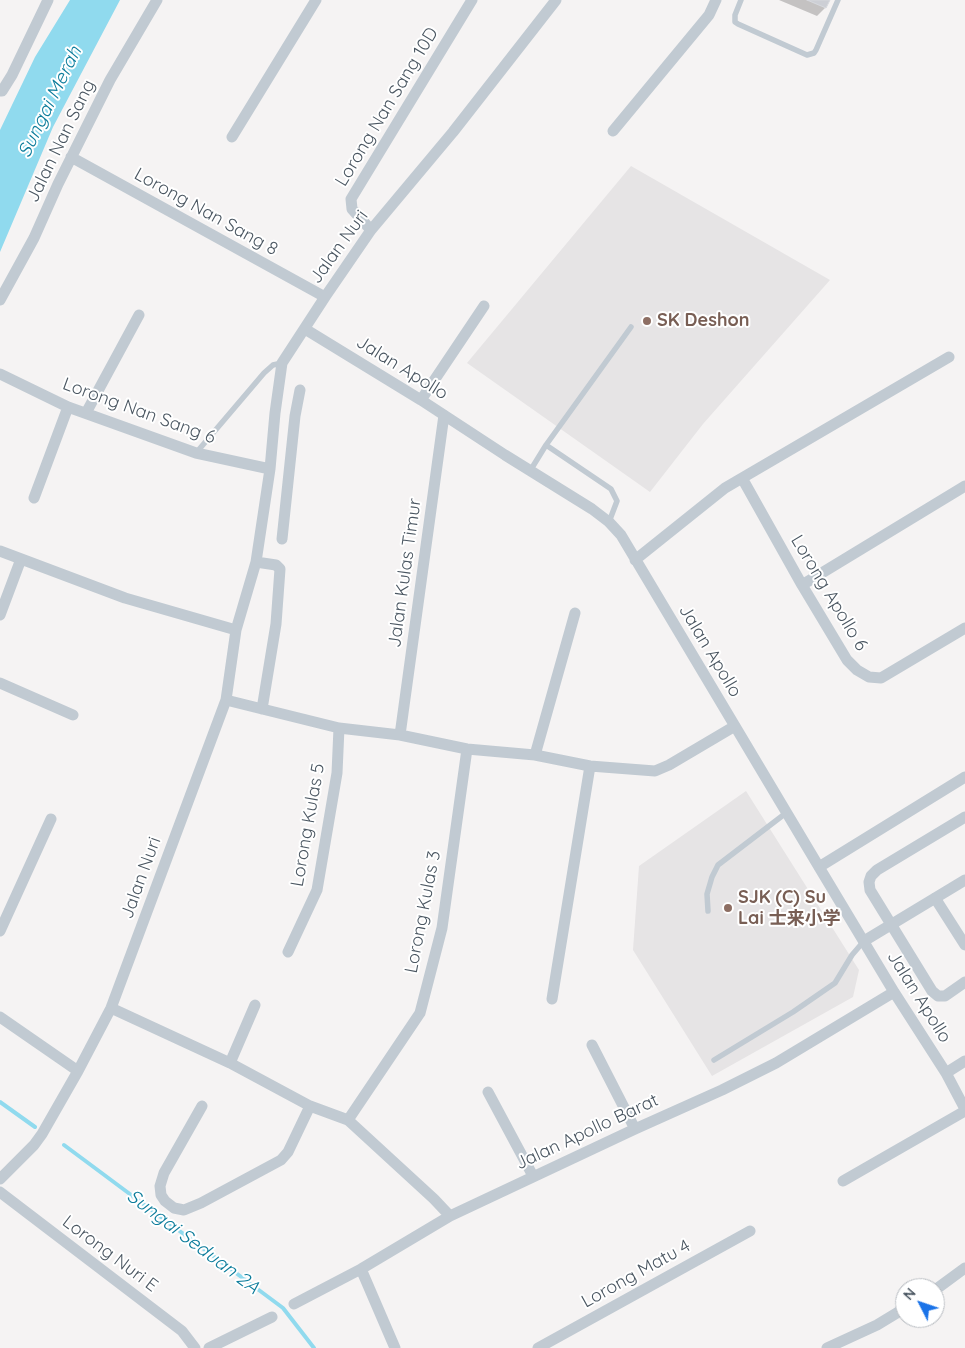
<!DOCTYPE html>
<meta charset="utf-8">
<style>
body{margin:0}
#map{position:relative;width:965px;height:1348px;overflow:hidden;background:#f5f3f3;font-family:Quicksand,sans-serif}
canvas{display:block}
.north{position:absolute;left:895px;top:1278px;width:50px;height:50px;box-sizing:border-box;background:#fff;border:1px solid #b7bbc0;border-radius:50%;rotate:311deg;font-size:14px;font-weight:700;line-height:20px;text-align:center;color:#4a5661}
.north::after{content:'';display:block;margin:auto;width:18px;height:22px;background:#1a73e8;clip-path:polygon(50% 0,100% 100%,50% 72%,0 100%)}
</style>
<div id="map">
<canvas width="965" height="1348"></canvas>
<div class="north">N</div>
</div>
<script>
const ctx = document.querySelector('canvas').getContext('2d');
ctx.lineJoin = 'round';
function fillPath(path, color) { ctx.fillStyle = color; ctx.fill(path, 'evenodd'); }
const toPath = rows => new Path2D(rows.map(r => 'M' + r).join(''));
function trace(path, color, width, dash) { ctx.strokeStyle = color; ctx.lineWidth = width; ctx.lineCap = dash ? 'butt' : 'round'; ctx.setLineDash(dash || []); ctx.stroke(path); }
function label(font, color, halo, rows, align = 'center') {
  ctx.font = font + ' Quicksand,"Noto Sans SC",sans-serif'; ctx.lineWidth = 4; ctx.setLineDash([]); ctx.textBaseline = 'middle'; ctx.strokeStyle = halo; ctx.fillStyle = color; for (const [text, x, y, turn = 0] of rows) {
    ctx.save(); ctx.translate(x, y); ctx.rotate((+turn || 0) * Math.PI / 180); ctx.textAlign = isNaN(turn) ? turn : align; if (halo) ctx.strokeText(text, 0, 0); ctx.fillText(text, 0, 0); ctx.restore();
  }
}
const education = toPath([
 [631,166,830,280,703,424,650,492,467,363],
 [746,791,859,970,853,997,712,1076,633,950,639,866]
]);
const water = toPath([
 [70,0,120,0,53,127,0,252,0,130,35,57]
]);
const shadow = toPath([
 [779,0,828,0,825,8,817,16]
]);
const stream = toPath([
 [0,1102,35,1127],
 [64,1145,283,1308,314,1348]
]);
const building = toPath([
 [807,0,830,0,826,8,807,0]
]);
const service = toPath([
 [741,0,735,15,735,22,738,24,807,55,814,53,816,50,838,0],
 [546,445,611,489,617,501,609,522],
 [196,453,264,373,273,365,282,363],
 [530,471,546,445,631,327],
 [708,911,707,894,712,877,718,865,786,813],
 [714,1060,793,1012,835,983,852,955,864,941]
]);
const minor = toPath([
 [0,91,2,91,12,75,48,0],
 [613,131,709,15,716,0],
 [232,137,316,0],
 [71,157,325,297],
 [371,230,352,209,351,199,472,0],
 [0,300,34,238,58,184,110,80,157,0],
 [305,329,421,400,505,455,592,509,609,522,621,535,819,867,894,992,946,1073,965,1109],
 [0,374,68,407,196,453,270,469],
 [421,400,484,306],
 [86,413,139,315],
 [742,478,802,585,847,660,857,670,869,677,881,678,965,628],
 [34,498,68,407],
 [282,539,295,416,300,390],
 [0,551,125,598,236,630],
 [635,560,725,488,949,357],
 [256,562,276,565,280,569,276,624,262,709],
 [802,585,965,486],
 [0,615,21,559],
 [0,683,73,715],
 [226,700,339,728,400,735,467,749,535,755,590,766,655,771,669,765,735,726],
 [400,735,444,415],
 [535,755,575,613],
 [965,817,877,870,871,876,869,882,870,890,932,991,938,996,945,996,965,982],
 [819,867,965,777],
 [935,898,965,945],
 [0,931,51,819],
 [864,941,965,880],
 [288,952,317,890,337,773,339,728],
 [552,999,590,766],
 [111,1008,230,1063,310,1106,348,1120,434,1199,450,1216],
 [0,1017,78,1071],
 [592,1045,635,1129],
 [230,1063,255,1005],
 [946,1073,965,1061],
 [488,1092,533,1176],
 [202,1106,164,1173,160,1186,161,1195,165,1201,174,1208,184,1210,201,1203,281,1160,288,1152,310,1106],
 [348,1120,420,1013,442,928,467,749],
 [0,1179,34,1145,42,1134,78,1071,111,1008,226,700,236,630,256,562,270,469,275,413,282,363,325,297,371,230,453,132,556,0],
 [843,1181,965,1111],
 [0,1192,182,1331,195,1348],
 [361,1269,395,1348],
 [935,1290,965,1268],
 [294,1304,361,1269,450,1216,635,1129,722,1090,776,1063,894,992],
 [209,1348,272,1317],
 [538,1348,750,1231],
 [827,1348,877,1325,905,1308]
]);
const markers = [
 [647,321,5,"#8d6e63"],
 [728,908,5,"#8d6e63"]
];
const streetNames = [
 ["Lorong Nan Sang 10D",387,107,-59],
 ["Jalan Nan Sang",61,141,-64],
 ["Lorong Nan Sang 8",206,212,29],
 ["Jalan Nuri",339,247,-54],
 ["Jalan Apollo",402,368,32],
 ["Lorong Nan Sang 6",139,411,20],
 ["Jalan Kulas Timur",405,573,-82],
 ["Lorong Apollo 6",829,593,59],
 ["Jalan Apollo",710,651,59],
 ["Lorong Kulas 5",308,825,-80],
 ["Jalan Nuri",141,878,-70],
 ["Lorong Kulas 3",423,912,-79],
 ["Jalan Apollo",919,997,58],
 ["Jalan Apollo Barat",587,1132,-25],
 ["Lorong Nuri E",110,1254,37],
 ["Lorong Matu 4",636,1274,-29]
];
const educationNames = [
 ["SK Deshon",657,321],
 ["SJK (C) Su",738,898],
 ["Lai 士来小学",738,919]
];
const waterNames = [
 ["Sungai Merah",50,102,-64],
 ["Sungai Seduan 2A",193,1242,37]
];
fillPath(education, '#e6e4e5');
fillPath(water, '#90daee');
fillPath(shadow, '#0003');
trace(stream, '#90daee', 4);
fillPath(building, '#cdcfd5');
trace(building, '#d7d9de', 1);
trace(service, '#c1cad2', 5.5);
trace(minor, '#c1cad2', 11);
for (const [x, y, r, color] of markers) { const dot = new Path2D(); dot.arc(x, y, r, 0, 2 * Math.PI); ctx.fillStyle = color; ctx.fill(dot); trace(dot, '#fff', 2); }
label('18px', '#4a5661', '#fff', streetNames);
label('bold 18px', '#785e54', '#fff', educationNames, 'left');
label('italic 19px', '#0c7c9b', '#fff', waterNames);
</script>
